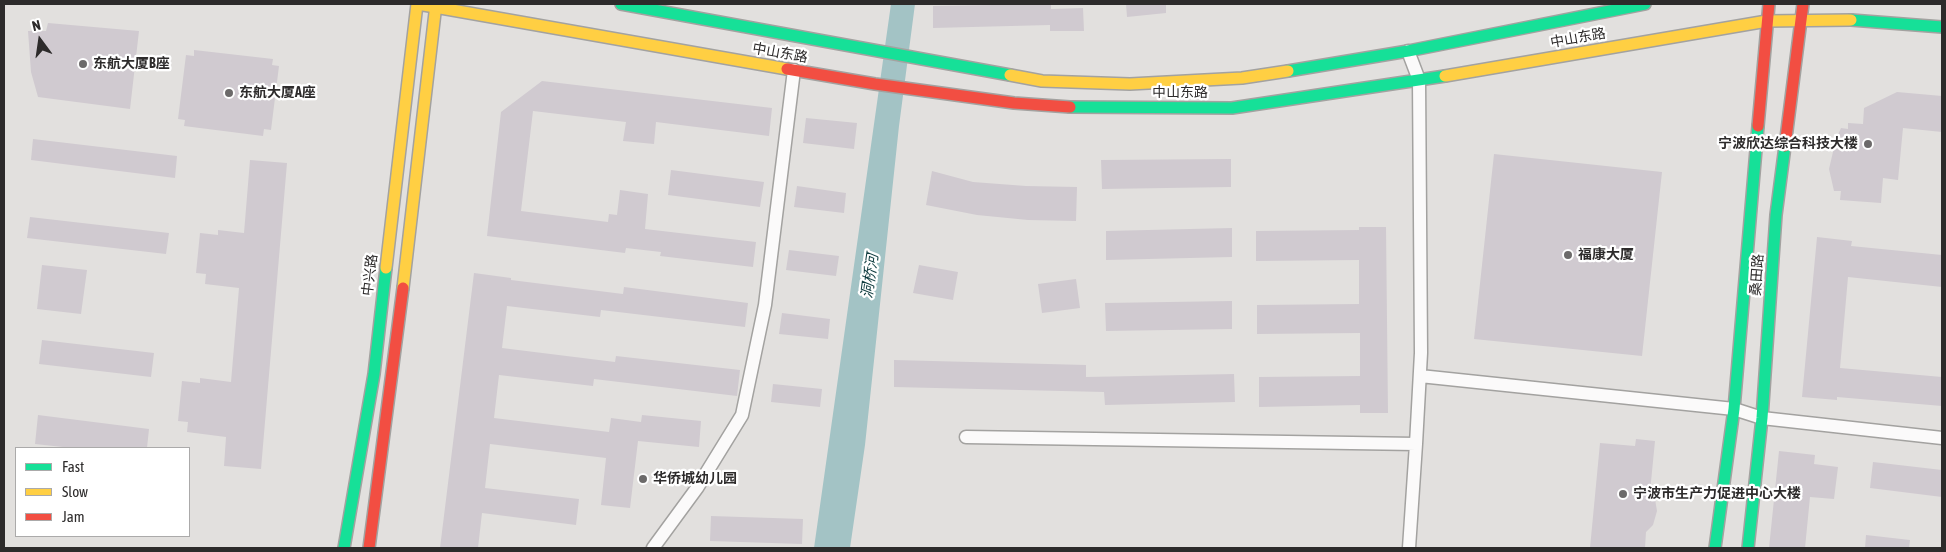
<!DOCTYPE html>
<meta charset="utf-8">
<style>
body{margin:0}
#map{position:relative;width:1946px;height:552px;overflow:hidden;background:#e2e0de;font-family:"Asap Condensed",sans-serif}
canvas{display:block}
.frame{position:absolute;inset:0;border:5px solid #2d2b2b;pointer-events:none}
.legend{position:absolute;left:15px;top:447px;width:175px;height:90px;box-sizing:border-box;background:#fff;border:1px solid #abaaaa;margin:0;padding:6px 9px;list-style:none;font-size:15px;color:#2d2b2b}
.legend li{display:flex;align-items:center;gap:10px;height:25px}
.legend b{width:25px;border:1px solid #abaaaa}
.north{position:absolute;left:15px;top:15px;width:50px;height:50px;-webkit-text-stroke:4px #fff;paint-order:stroke;rotate:346deg;font-size:14px;font-weight:700;line-height:20px;text-align:center;color:#2d2b2b}
.north::after{content:'';display:block;margin:auto;width:18px;height:22px;background:#2d2b2b;clip-path:polygon(50% 0,100% 100%,50% 72%,0 100%)}
</style>
<div id="map">
<canvas width="1946" height="552"></canvas>
<div class="frame"></div>
<ul class="legend">
<li><b style="height:6px;background:#16e098"></b>Fast</li>
<li><b style="height:6px;background:#ffcf43"></b>Slow</li>
<li><b style="height:6px;background:#f24e42"></b>Jam</li>
</ul>
<div class="north">N</div>
</div>
<script>
const ctx = document.querySelector('canvas').getContext('2d');
ctx.lineJoin = 'round';
function fillPath(path, color) { ctx.fillStyle = color; ctx.fill(path, 'evenodd'); }
const toPath = rows => new Path2D(rows.map(r => 'M' + r).join(''));
function trace(path, color, width, dash) { ctx.strokeStyle = color; ctx.lineWidth = width; ctx.lineCap = dash ? 'butt' : 'round'; ctx.setLineDash(dash || []); ctx.stroke(path); }
function label(font, color, halo, rows, align = 'center') {
  ctx.font = font + ' "Asap Condensed","Noto Sans SC",sans-serif'; ctx.lineWidth = 4.5; ctx.setLineDash([]); ctx.textBaseline = 'middle'; ctx.strokeStyle = halo; ctx.fillStyle = color; for (const [text, x, y, turn = 0] of rows) {
    ctx.save(); ctx.translate(x, y); ctx.rotate((+turn || 0) * Math.PI / 180); ctx.textAlign = isNaN(turn) ? turn : align; if (halo) ctx.strokeText(text, 0, 0); ctx.fillText(text, 0, 0); ctx.restore();
  }
}
const water = toPath([
 [891,4,915,4,899,126,865,445,850,548,814,548]
]);
const building = toPath([
 [1051,4,1051,9,1083,8,1084,31,1050,31,1050,25,933,28,933,6],
 [1126,4,1166,4,1166,13,1127,17],
 [48,23,139,31,130,109,38,97,31,72,28,31,46,31],
 [194,50,273,59,272,65,279,66,271,130,264,129,263,136,184,126,185,120,178,119,186,55,194,56],
 [542,81,772,108,769,136,656,122,654,144,623,141,626,122,533,111,521,211,608,222,609,214,617,215,620,190,648,194,645,229,756,242,753,267,660,256,661,252,626,248,625,253,487,236,501,112],
 [1897,92,1942,96,1942,132,1903,128,1898,180,1883,178,1881,203,1840,200,1841,191,1834,191,1829,169,1836,139,1841,128,1848,129,1848,123,1863,124,1864,108],
 [806,118,857,123,854,149,803,143],
 [33,139,177,156,175,178,31,160],
 [1494,154,1662,172,1642,356,1474,339],
 [1231,159,1231,187,1102,189,1101,160],
 [250,160,287,163,261,469,224,466,226,437,187,432,188,422,178,421,182,381,200,383,200,378,231,382,239,288,205,284,206,274,196,273,200,233,218,235,218,230,244,233],
 [671,170,764,182,760,207,668,195],
 [932,171,973,182,1026,186,1077,187,1076,221,1028,220,977,215,926,205],
 [797,186,846,193,844,213,794,207],
 [30,217,169,233,166,254,27,238],
 [1359,227,1386,227,1388,413,1360,413,1360,405,1259,407,1259,377,1360,376,1360,333,1257,334,1257,305,1359,304,1359,260,1256,261,1256,231,1359,230],
 [1232,228,1232,257,1106,260,1106,231],
 [1817,237,1852,241,1851,246,1942,255,1942,287,1848,277,1840,368,1942,377,1942,406,1837,397,1837,400,1802,397],
 [789,250,839,256,836,276,786,270],
 [42,265,87,270,81,314,37,309],
 [919,265,958,272,953,300,913,293],
 [474,273,511,278,511,280,623,294,624,287,748,303,745,327,601,310,600,317,507,306,502,348,615,362,616,356,740,370,737,396,594,379,593,386,499,375,494,418,609,432,611,418,641,422,642,415,701,421,699,447,638,441,630,508,601,505,606,458,490,444,485,488,579,499,576,525,482,513,478,548,440,548],
 [1076,279,1080,308,1042,313,1038,284],
 [1232,301,1232,329,1106,331,1105,303],
 [782,313,830,319,828,339,779,334],
 [42,340,154,353,151,377,39,364],
 [894,360,1086,365,1086,377,1234,374,1235,402,1105,405,1104,392,894,387],
 [773,384,822,389,820,407,771,402],
 [38,415,149,429,147,448,72,448,35,444],
 [1636,439,1655,441,1650,492,1655,499,1657,511,1653,525,1646,532,1645,548,1590,548,1600,443,1635,446],
 [1779,451,1815,455,1814,464,1838,467,1834,499,1810,497,1805,548,1769,548],
 [1873,462,1942,470,1942,497,1870,488],
 [711,516,803,519,802,544,710,541],
 [1866,535,1910,540,1909,548,1865,548]
]);
const street = toPath([
 [1408,51,1419,80,1421,353,1416,444],
 [1420,376,1734,409,1762,418,1942,438],
 [966,437,1416,444,1409,548],
 [653,548,697,488,742,415,765,305,794,70]
]);
const fast = toPath([
 [621,4,1010,75],
 [1851,20,1942,27],
 [1288,71,1408,51,1645,4],
 [1070,107,1232,108,1445,76],
 [344,548,374,374,386,268],
 [1715,548,1734,409,1758,126],
 [1748,548,1762,418,1776,215,1785,146]
]);
const slow = toPath([
 [418,4,787,69],
 [1010,75,1042,81,1130,84,1242,78,1288,71],
 [1445,76,1767,21,1851,20],
 [386,268,417,4],
 [403,288,436,4]
]);
const jam = toPath([
 [787,69,875,84,1014,103,1070,107],
 [1758,126,1769,4],
 [1785,146,1803,4],
 [369,548,403,288]
]);
const markers = [
 [83,64,5,"#6c6a6a"],
 [229,93,5,"#6c6a6a"],
 [1868,144,5,"#6c6a6a"],
 [1568,255,5,"#6c6a6a"],
 [643,479,5,"#6c6a6a"],
 [1623,494,5,"#6c6a6a"]
];
const streetNames = [
 ["中山东路",1578,38,-10],
 ["中山东路",780,53,10],
 ["中山东路",1180,93],
 ["中兴路",370,275,-83],
 ["桑田路",1757,275,-86]
];
const poiNames = [
 ["东航大厦B座",93,64],
 ["东航大厦A座",239,93],
 ["宁波欣达综合科技大楼",1858,144,"right"],
 ["福康大厦",1578,255],
 ["华侨城幼儿园",653,479],
 ["宁波市生产力促进中心大楼",1633,494]
];
const waterNames = [
 ["洞桥河",870,276,-82]
];
fillPath(water, '#a3c3c5');
fillPath(building, '#d0cad0');
trace(street, '#a3a2a0', 15);
trace(fast, '#a3a2a0', 14);
trace(slow, '#a3a2a0', 14);
trace(jam, '#a3a2a0', 14);
trace(street, '#fbfafa', 12);
trace(fast, '#16e098', 11);
trace(slow, '#ffcf43', 11);
trace(jam, '#f24e42', 11);
for (const [x, y, r, color] of markers) { const dot = new Path2D(); dot.arc(x, y, r, 0, 2 * Math.PI); ctx.fillStyle = color; ctx.fill(dot); trace(dot, '#fff', 2); }
label('14px', '#2d2b2b', '#fff', streetNames);
label('bold 14px', '#2d2b2b', '#fff', poiNames, 'left');
label('italic 15px', '#0e3b3e', '#fff', waterNames);
</script>
